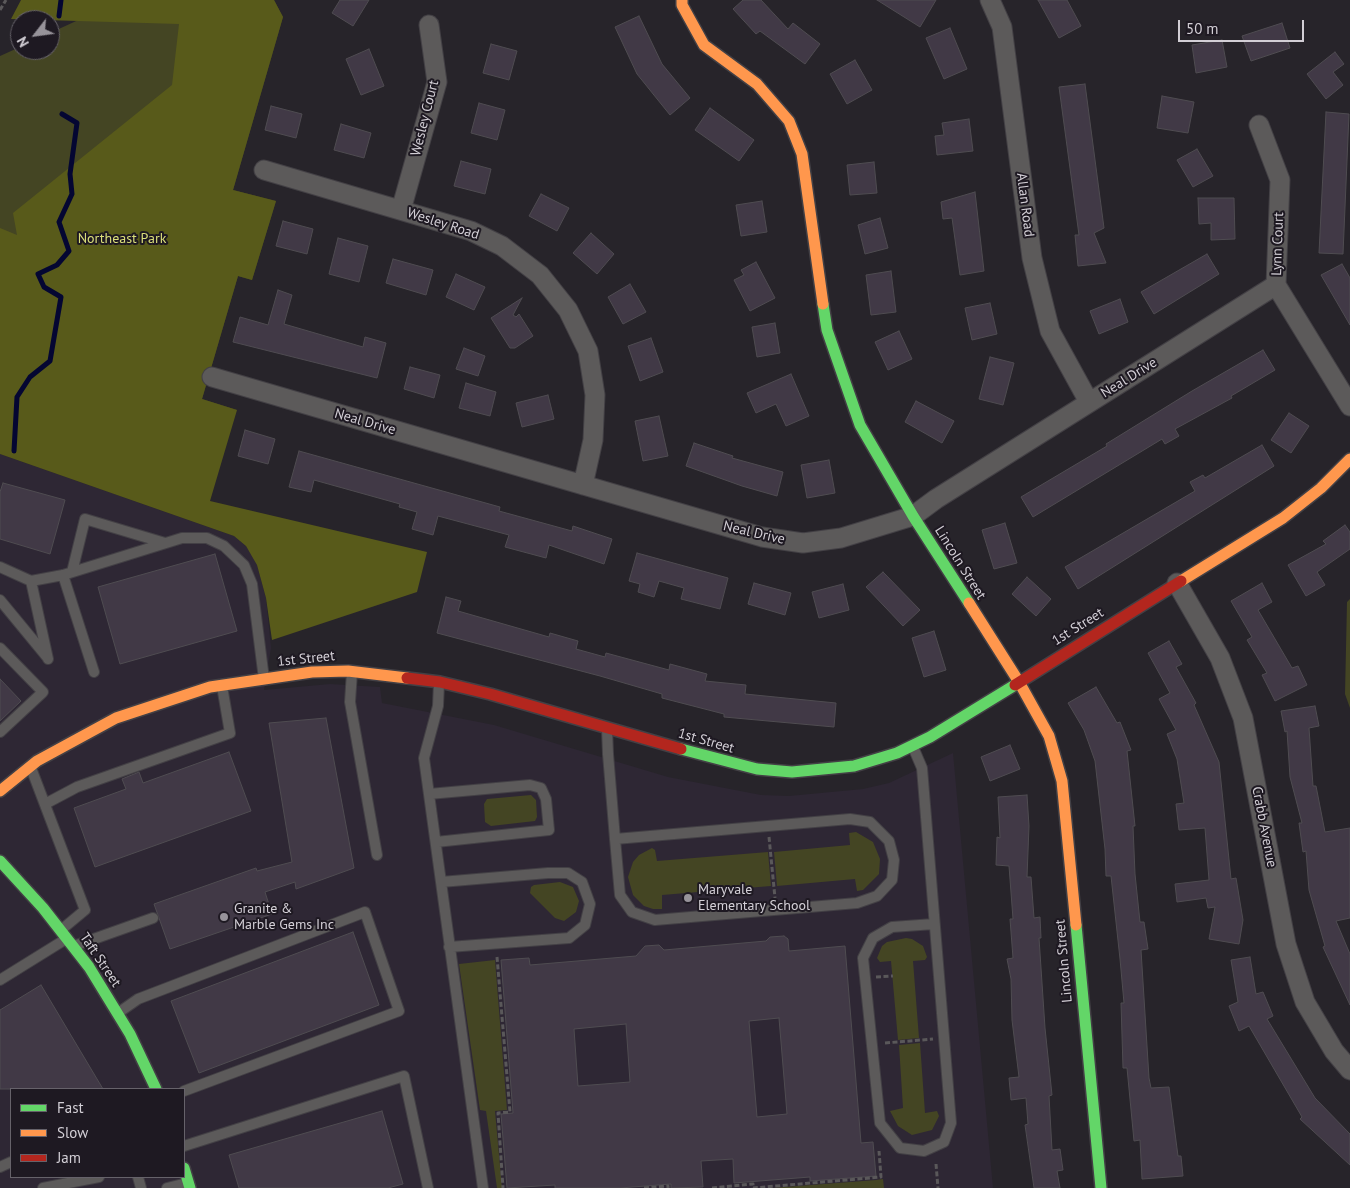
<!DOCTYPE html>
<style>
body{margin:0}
#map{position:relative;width:1350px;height:1188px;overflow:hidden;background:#27242a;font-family:"PT Sans",sans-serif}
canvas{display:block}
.legend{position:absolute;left:10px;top:1088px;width:175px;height:90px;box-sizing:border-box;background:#1e1922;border:1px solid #66626a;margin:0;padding:6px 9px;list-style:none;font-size:15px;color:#d3cfd6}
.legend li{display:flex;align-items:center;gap:10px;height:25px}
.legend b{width:25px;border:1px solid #66626a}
.north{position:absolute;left:10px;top:10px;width:50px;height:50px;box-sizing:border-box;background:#1e1922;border:1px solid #66626a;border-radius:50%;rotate:240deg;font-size:14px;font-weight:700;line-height:20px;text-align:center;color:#d3cfd6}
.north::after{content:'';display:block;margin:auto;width:18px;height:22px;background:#97939a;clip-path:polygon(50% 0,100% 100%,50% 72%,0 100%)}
.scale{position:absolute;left:1178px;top:20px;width:126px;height:22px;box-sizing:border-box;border:2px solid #d3cfd6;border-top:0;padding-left:6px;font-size:15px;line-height:18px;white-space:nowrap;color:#d3cfd6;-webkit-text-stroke:4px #1e1922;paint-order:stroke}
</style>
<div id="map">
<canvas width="1350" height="1188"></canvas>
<ul class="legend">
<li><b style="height:6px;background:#63d668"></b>Fast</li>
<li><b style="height:6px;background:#ff974d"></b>Slow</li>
<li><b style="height:6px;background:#b3261e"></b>Jam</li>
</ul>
<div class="north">N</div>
<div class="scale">50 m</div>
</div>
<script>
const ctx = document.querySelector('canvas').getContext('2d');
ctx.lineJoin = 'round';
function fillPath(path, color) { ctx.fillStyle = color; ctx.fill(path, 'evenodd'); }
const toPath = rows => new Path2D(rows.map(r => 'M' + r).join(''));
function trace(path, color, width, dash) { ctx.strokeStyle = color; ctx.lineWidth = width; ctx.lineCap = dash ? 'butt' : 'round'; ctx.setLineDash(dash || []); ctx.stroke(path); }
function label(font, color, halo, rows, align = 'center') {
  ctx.font = font + ' "PT Sans",sans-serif'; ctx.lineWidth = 4; ctx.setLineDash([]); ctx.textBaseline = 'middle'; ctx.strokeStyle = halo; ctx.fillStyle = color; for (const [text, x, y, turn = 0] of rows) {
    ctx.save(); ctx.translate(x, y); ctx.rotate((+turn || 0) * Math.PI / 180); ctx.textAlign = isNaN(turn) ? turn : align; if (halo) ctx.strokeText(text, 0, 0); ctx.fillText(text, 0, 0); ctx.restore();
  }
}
const built = toPath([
 [0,454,234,536,246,546,256,561,266,598,271,648,264,690,330,684,380,687,382,703,494,725,668,777,761,795,789,796,863,789,889,783,953,753,993,1188,0,1188],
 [11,1089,184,1089,184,1177,11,1177]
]);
const green = toPath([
 [122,0,274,0,283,17,233,190,276,201,252,280,238,276,202,399,237,410,0,440,0,56,20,47,20,50,50,50,50,33],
 [1350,599,1350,708,1345,694,1347,602],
 [531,795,536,800,537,817,535,821,491,826,485,822,484,804,487,799],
 [856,832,873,842,880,859,879,874,863,890,857,891,855,879,777,886,774,852,850,845,849,833],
 [652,848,655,850,657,861,768,852,771,886,662,895,662,909,653,909,644,906,633,895,628,877,633,862,639,855],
 [560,882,573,887,579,901,576,912,564,921,555,918,530,893,531,887,534,885],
 [906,938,912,939,923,946,927,957,925,960,913,961,919,1038,898,1040,891,961,880,962,877,958,882,946,887,942],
 [495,960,507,1110,495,1111,502,1188,497,1188,486,1111,480,1110,459,964],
 [920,1043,925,1113,937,1111,939,1116,932,1130,912,1135,898,1126,890,1111,903,1108,899,1045],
 [883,1179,884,1188,772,1188,876,1180]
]);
const forest = toPath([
 [21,0,274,0,283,17,233,190,276,201,252,280,238,276,202,399,237,410,210,501,427,552,417,592,272,640,266,598,257,565,246,546,234,536,0,454,0,228,17,235,13,213,172,85,179,24,11,19]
]);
const stream = toPath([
 [59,16,61,0],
 [14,451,17,397,30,377,50,361,61,297,44,287,38,274,57,265,69,251,59,222,72,194,70,174,77,123,62,114]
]);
const building = toPath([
 [340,0,369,0,353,26,332,13,340,0],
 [743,0,761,0,788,29,793,23,820,44,805,64,760,31,756,34,733,9,743,0],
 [877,0,936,0,920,27,877,0],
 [1038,0,1067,0,1081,26,1059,38,1038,0],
 [639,16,662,64,690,98,670,115,637,74,615,27,639,16],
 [1282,23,1290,48,1251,61,1242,36,1282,23],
 [950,28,967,69,944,79,926,38,950,28],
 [1222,40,1227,67,1196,73,1192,45,1222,40],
 [491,44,517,51,509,80,483,73,491,44],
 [369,49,384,86,361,95,346,59,369,49],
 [1335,52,1344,64,1333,72,1343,85,1326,99,1307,74,1335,52],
 [855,60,872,90,847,104,830,74,855,60],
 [1085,84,1104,228,1094,233,1106,263,1078,266,1075,235,1079,235,1059,87,1085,84],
 [1162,96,1194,102,1188,133,1157,128,1162,96],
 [479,103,505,110,497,140,471,133,479,103],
 [271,106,302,114,296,138,265,130,271,106],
 [710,108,754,140,739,161,695,130,710,108],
 [1326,112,1349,114,1343,254,1319,253,1326,112],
 [969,119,973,151,937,155,935,136,944,135,942,123,969,119],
 [341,124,371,133,364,158,334,150,341,124],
 [1197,149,1213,176,1193,187,1177,160,1197,149],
 [461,161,491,169,485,194,454,186,461,161],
 [874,162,877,193,850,195,847,165,874,162],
 [975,192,984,271,960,275,952,218,943,219,941,202,975,192],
 [541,194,569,208,557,231,529,216,541,194],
 [1198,198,1234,198,1235,239,1211,240,1211,223,1199,224,1198,198],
 [762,201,767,232,741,236,736,205,762,201],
 [880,218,888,248,865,254,858,225,880,218],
 [283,221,313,229,307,254,276,246,283,221],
 [591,233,614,254,597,274,573,253,591,233],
 [338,238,368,246,359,282,329,274,338,238],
 [1207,254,1219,274,1154,314,1141,292,1207,254],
 [393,259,433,270,426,295,386,283,393,259],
 [756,262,775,298,750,311,734,280,744,275,741,270,756,262],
 [1342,264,1350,278,1350,325,1321,275,1342,264],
 [891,271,896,312,871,315,866,275,891,271],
 [456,274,485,287,474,310,446,297,456,274],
 [630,284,646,312,623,324,608,297,630,284],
 [278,290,292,295,284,324,363,347,365,337,386,343,377,378,233,342,240,317,268,325,278,290],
 [522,298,513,315,516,317,519,314,533,336,515,348,510,348,491,318,522,298],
 [1120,299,1128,322,1099,334,1090,311,1120,299],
 [990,303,997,334,972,340,965,308,990,303],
 [775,323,780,353,757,357,752,327,775,323],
 [899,331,912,359,888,370,875,342,899,331],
 [651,338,663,372,640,381,628,346,651,338],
 [464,348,485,356,478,376,456,369,464,348],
 [1263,350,1275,370,1231,396,1232,398,1175,429,1179,436,1165,444,1162,439,1033,517,1021,497,1107,446,1106,444,1192,391,1263,350],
 [990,357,1014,363,1003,405,979,399,990,357],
 [410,367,440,375,434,398,404,389,410,367],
 [791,374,809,416,786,426,776,404,756,413,747,393,791,374],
 [466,383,496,392,490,416,459,408,466,383],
 [548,395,554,419,522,427,516,403,548,395],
 [916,401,954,421,942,443,905,422,916,401],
 [1289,413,1309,426,1291,453,1271,440,1289,413],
 [659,416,668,456,643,461,635,421,659,416],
 [245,430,275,439,268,464,238,456,245,430],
 [694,443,733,456,732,458,783,472,777,496,742,486,686,466,694,443],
 [1262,445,1274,466,1078,589,1065,567,1195,491,1190,482,1203,475,1205,478,1262,445],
 [299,451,500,507,499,511,572,531,573,526,612,539,604,564,549,545,546,558,505,547,509,535,438,516,433,535,412,529,417,512,399,507,400,504,314,480,311,492,289,487,299,451],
 [829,460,835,493,807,498,801,465,829,460],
 [3,483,65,500,50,554,0,539,0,492,3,483],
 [1005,523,1017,563,994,569,982,530,1005,523],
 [1345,525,1350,532,1350,549,1317,572,1325,585,1306,596,1288,565,1326,544,1323,541,1345,525],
 [637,553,728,578,720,609,681,599,684,588,659,581,654,597,638,592,640,584,629,581,637,553],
 [215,554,237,631,120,664,98,587,215,554],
 [883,572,920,610,903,626,866,587,883,572],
 [1027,577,1051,599,1036,616,1012,594,1027,577],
 [754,583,791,593,785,615,748,604,754,583],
 [1262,583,1272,602,1258,610,1292,668,1298,666,1307,685,1275,701,1262,675,1267,673,1247,640,1252,637,1231,601,1262,583],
 [843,584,849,610,819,618,812,592,843,584],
 [446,597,461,601,458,611,549,637,550,633,578,641,576,649,605,657,606,653,669,670,670,664,707,674,705,681,746,685,745,694,836,703,834,727,724,717,724,714,662,698,662,694,600,676,437,633,446,597],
 [934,631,946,670,924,677,912,638,934,631],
 [1169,641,1182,664,1176,667,1196,703,1194,705,1219,762,1231,879,1236,878,1243,920,1239,944,1209,939,1215,907,1208,908,1206,898,1177,902,1175,884,1209,880,1205,828,1179,830,1176,804,1184,803,1177,759,1167,734,1176,730,1159,699,1170,693,1148,653,1169,641],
 [0,679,21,701,0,721,0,679],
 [1096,687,1117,723,1120,722,1131,750,1127,751,1135,826,1133,826,1135,874,1140,922,1144,922,1148,949,1141,950,1149,1078,1151,1088,1169,1087,1178,1156,1181,1156,1183,1176,1142,1179,1140,1140,1134,1141,1127,1068,1123,1068,1121,1003,1124,1003,1120,959,1111,876,1106,876,1105,849,1095,761,1084,730,1068,703,1096,687],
 [1315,706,1319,726,1309,728,1313,786,1316,786,1325,832,1350,828,1350,918,1336,921,1350,954,1350,1005,1323,947,1325,946,1309,890,1306,851,1303,852,1299,823,1302,823,1290,777,1287,731,1285,732,1281,711,1315,706],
 [326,718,354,868,296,889,295,882,265,892,272,914,170,949,154,904,256,868,257,871,292,862,269,723,326,718],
 [1010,745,1020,769,990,781,981,757,1010,745],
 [229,752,251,811,95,867,74,808,126,789,122,779,139,772,143,783,229,752],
 [1027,795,1029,826,1027,877,1031,877,1034,918,1040,917,1041,938,1039,938,1045,1028,1052,1095,1049,1096,1052,1150,1060,1149,1063,1170,1057,1171,1060,1188,1034,1188,1025,1125,1028,1124,1026,1098,1011,1100,1009,1078,1019,1077,1012,1020,1011,979,1007,959,1013,958,1010,919,1013,919,1009,866,996,865,997,837,1000,838,998,797,1027,795],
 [353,932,379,1005,199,1073,171,1001,353,932],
 [784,936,788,939,789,951,845,946,861,1143,873,1142,876,1176,810,1181,810,1177,734,1183,733,1159,701,1161,703,1187,671,1188,671,1184,620,1188,555,1188,555,1185,507,1188,501,1114,513,1113,501,960,529,958,530,965,636,956,645,946,659,945,664,950,766,941,770,937,784,936],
 [779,1018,787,1114,757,1117,749,1021,779,1018],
 [626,1024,630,1082,578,1086,574,1029,626,1024],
 [1250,957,1256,994,1263,992,1273,1016,1267,1019,1315,1098,1350,1134,1350,1165,1300,1119,1302,1117,1249,1026,1239,1031,1229,1006,1238,1002,1231,960,1250,957],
 [41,985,103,1089,0,1089,0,1010,41,985],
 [382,1111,403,1184,388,1188,239,1188,229,1155,382,1111]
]);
const path = toPath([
 [0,10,6,0],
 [769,837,775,898],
 [497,957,510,1112,498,1113,503,1188],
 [876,977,893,976],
 [885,1043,933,1039],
 [936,1164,938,1188],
 [644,1188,668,1186,668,1188],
 [712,1188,753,1184,753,1188,881,1177,879,1151]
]);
const lane = toPath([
 [0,567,31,581,63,575,182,538,207,538,224,546,244,565,252,584,264,679],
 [72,572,85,519,165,543],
 [63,575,94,672],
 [31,581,48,659],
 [0,600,47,657],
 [0,648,43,692,0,732],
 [352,672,350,702,377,855],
 [439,683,438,706,424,758,483,1188],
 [607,729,608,754,615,839,620,895,632,912,655,920,857,903,877,896,892,880,894,860,889,841,870,822,850,819,615,839],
 [913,747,922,768,951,1123,944,1142,924,1151,900,1148,880,1123,863,958,873,938,892,927,934,924],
 [31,768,85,910,61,930],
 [429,794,530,785,541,788,546,799,549,830,436,842],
 [45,804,77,787,230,733,222,686],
 [441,882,548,873,568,873,582,882,590,904,585,925,569,938,449,947],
 [74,946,153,918],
 [0,980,66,939],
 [118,1013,138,999,365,912,399,1011,184,1091],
 [184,1146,404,1076,428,1188],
 [0,1167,11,1162],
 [138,1177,141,1188],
 [43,1188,99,1177],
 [167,1188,187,1183]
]);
const street = toPath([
 [990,0,1002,27,1032,258,1050,331,1089,402],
 [1259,125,1280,180,1276,285,1350,406],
 [264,170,471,231,502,246,540,275,568,310,588,351,595,395,593,440,583,485],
 [401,210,437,82,429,25],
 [212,377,762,537,803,543,841,538,913,516,936,499,1276,285],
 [1177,583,1220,658,1243,718,1286,944,1305,1002,1334,1051,1350,1070]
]);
const fast = toPath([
 [823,304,827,330,860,425,913,516,969,603],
 [681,749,757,769,792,772,854,766,897,753,930,737,1015,685],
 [0,861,43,908,89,967,130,1034,156,1089],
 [1076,925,1101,1188],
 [184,1168,190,1188]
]);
const slow = toPath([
 [682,0,682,5,704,45,757,84,789,121,802,154,823,304],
 [1181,581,1283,518,1321,488,1350,459],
 [969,603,1019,682,1049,736,1062,781,1076,925],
 [0,791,37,761,116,718,210,687,312,672,348,671,407,678]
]);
const jam = toPath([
 [407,678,440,682,490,694,681,749],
 [1015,685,1181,581]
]);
const markers = [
 [688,898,5,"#97939a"],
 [224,917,5,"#97939a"]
];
const streetNames = [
 ["Wesley Court",425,118,-76],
 ["Allan Road",1025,205,83],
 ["Wesley Road",443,224,18],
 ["Lynn Court",1278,244,-88],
 ["Neal Drive",1129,378,-32],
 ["Neal Drive",365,422,16],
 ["Neal Drive",754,533,13],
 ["Lincoln Street",960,563,58],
 ["1st Street",1078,627,-32],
 ["1st Street",306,659,-6],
 ["1st Street",706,741,16],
 ["Crabb Avenue",1264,827,79],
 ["Taft Street",100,960,56],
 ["Lincoln Street",1064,961,-95]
];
const parkNames = [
 ["Northeast Park",122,239]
];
const poiNames = [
 ["Maryvale",698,890],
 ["Elementary School",698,906],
 ["Granite &",234,909],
 ["Marble Gems Inc",234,925]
];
fillPath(built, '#2e2734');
fillPath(green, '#444523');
fillPath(forest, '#585a1a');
trace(stream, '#040632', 5);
fillPath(building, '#413946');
trace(building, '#4f4c51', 1);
trace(lane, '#434045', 12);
trace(street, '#434045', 21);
trace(fast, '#434045', 14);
trace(slow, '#434045', 14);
trace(jam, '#434045', 14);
trace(path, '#5a585a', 3, [5, 2.5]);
trace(lane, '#5c5a5a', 10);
trace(street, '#5c5a5a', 19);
trace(fast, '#63d668', 11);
trace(slow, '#ff974d', 11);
trace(jam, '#b3261e', 11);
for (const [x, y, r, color] of markers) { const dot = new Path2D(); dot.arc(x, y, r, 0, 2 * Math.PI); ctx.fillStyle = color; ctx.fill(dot); trace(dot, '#1e1922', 2); }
label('14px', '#d3cfd6', '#1e1922', streetNames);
label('14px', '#dbdf7b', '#1e1922', parkNames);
label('14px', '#d3cfd6', '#1e1922', poiNames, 'left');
</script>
